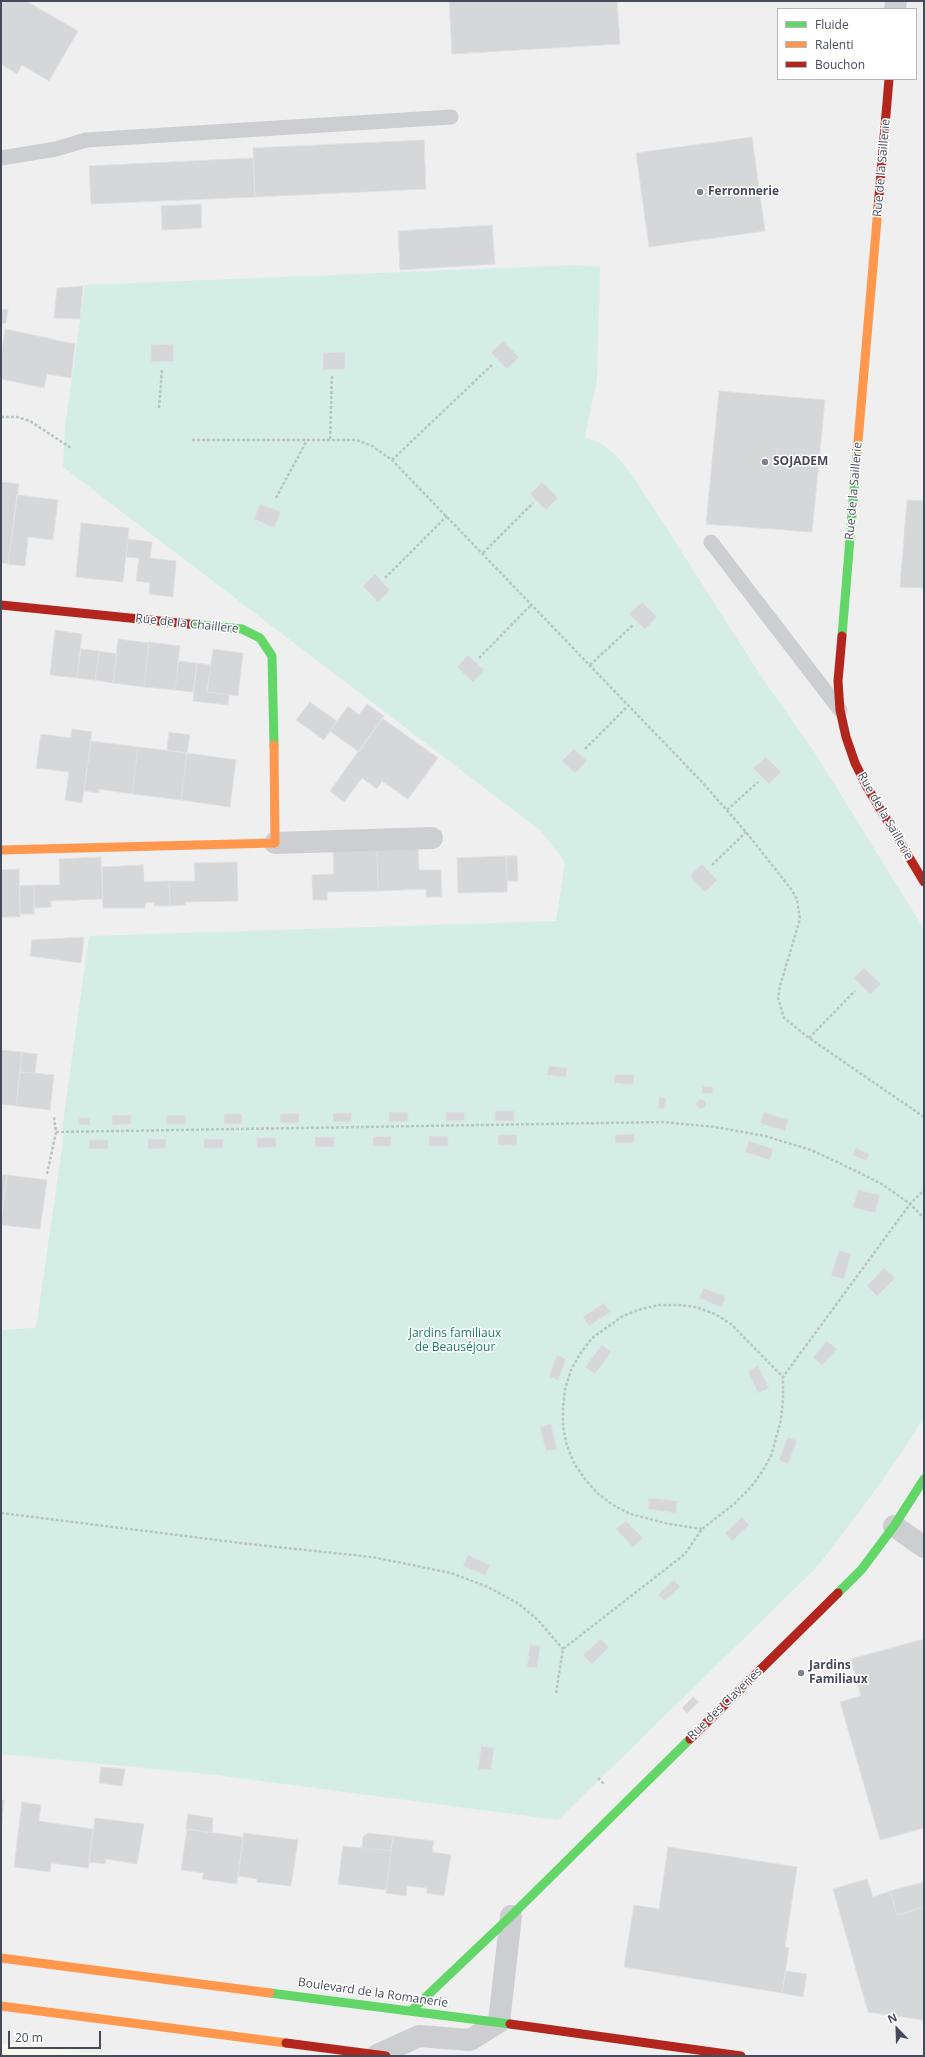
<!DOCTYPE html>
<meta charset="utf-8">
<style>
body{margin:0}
#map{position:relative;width:925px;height:2057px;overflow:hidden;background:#efefef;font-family:"Open Sans",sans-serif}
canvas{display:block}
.frame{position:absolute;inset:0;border:2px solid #464b5b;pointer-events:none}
.legend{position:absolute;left:777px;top:8px;width:140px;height:72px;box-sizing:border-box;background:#fff;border:1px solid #b5b7bd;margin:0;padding:5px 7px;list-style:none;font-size:12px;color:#464b5b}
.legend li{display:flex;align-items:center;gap:8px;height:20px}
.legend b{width:20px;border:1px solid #b5b7bd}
.north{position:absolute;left:877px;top:2009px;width:40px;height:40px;-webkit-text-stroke:3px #fff;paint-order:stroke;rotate:337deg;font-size:11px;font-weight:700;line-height:16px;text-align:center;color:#464b5b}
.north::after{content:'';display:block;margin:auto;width:14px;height:18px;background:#464b5b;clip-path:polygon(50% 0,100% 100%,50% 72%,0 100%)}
.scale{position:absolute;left:8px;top:2031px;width:93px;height:18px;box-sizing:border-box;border:2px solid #464b5b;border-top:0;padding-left:5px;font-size:12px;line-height:14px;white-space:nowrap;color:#464b5b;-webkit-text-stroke:3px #fff;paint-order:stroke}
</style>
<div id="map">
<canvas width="925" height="2057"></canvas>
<div class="frame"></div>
<ul class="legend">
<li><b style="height:5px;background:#63d668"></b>Fluide</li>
<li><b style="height:5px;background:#ff974d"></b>Ralenti</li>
<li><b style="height:5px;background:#b3261e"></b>Bouchon</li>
</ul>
<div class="north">N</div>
<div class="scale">20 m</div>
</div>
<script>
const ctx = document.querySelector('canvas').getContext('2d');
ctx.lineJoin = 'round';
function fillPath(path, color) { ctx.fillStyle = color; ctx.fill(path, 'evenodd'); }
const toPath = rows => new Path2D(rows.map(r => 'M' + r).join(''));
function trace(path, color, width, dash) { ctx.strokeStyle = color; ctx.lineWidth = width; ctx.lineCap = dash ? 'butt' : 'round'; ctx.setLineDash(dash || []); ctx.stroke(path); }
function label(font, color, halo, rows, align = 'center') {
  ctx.font = font + ' "Open Sans",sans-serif'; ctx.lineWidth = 3; ctx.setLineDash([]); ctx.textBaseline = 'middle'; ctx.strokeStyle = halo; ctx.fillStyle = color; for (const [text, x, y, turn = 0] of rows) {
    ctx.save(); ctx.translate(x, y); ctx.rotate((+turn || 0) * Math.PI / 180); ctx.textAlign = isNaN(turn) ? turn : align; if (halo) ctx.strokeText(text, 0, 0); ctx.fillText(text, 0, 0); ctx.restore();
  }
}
const commercial = toPath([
 [1,2043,122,2056,1,2056]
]);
const green = toPath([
 [576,265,600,267,597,380,585,437,600,443,614,453,633,476,759,673,815,753,924,929,924,1417,904,1449,868,1500,817,1567,558,1820,216,1775,1,1754,1,1330,36,1328,63,1140,63,1123,89,936,556,921,565,862,541,831,63,467,65,428,85,285]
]);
const building = toPath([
 [1,1,26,1,78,31,49,81,22,65,17,74,1,64,1,1],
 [449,1,617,1,620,44,452,54,449,1],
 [752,137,765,231,649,247,636,153,752,137],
 [424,140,426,189,255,197,253,148,424,140],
 [253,158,255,197,91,204,89,166,253,158],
 [201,204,202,228,162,230,161,206,201,204],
 [492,225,495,264,400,270,398,231,492,225],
 [83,286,80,319,54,318,57,288,83,286],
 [8,309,6,323,1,324,1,310,8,309],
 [5,329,75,344,71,378,47,374,44,388,1,379,1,358,5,329],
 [503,341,519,357,507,369,491,353,503,341],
 [173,344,174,361,151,362,151,345,173,344],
 [345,352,345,369,323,370,323,353,345,352],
 [719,391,825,400,812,532,706,524,719,391],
 [1,482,19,484,8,564,1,563,1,482],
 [542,482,558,498,546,510,530,494,542,482],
 [17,495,58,500,53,540,28,537,25,566,8,564,17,495],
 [907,500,924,501,924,588,900,587,907,500],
 [260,504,281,512,274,528,254,519,260,504],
 [81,523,129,528,123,582,76,577,81,523],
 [128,539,152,542,150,558,176,561,173,597,149,594,150,583,136,581,139,558,126,557,128,539],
 [375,574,390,590,378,602,363,586,375,574],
 [642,602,657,617,645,629,629,614,642,602],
 [55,630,82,634,77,678,50,675,55,630],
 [118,639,149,643,144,687,113,683,118,639],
 [149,642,180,646,175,690,144,687,149,642],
 [81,649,99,651,95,680,77,678,81,649],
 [213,649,243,653,238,696,207,692,213,649],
 [99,651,117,654,113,683,95,680,99,651],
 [468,655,484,670,473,682,457,667,468,655],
 [178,661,197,663,193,692,175,690,178,661],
 [197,663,211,665,207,692,229,695,228,705,193,701,197,663],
 [310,702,337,721,324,740,296,720,310,702],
 [367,704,384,716,359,752,330,731,348,706,359,715,367,704],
 [382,718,438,758,408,799,382,781,377,789,362,778,344,802,330,791,382,718],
 [72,729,92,732,82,803,65,800,69,772,36,768,41,734,71,738,72,729],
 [169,732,190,735,187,753,167,750,169,732],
 [91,741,138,747,132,794,99,789,99,793,84,791,91,741],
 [138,747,187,753,181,800,132,794,138,747],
 [574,749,587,761,575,773,562,761,574,749],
 [187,753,236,760,230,807,181,800,187,753],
 [766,757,781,772,769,784,753,768,766,757],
 [418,848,419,870,441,870,442,897,426,897,426,889,378,891,377,850,418,848],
 [377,850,378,891,327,892,327,900,313,900,312,875,334,874,333,851,377,850],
 [506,856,517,856,518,881,507,881,506,856],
 [507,856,507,892,458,893,457,858,507,856],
 [101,857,103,899,51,901,51,907,34,908,34,885,60,885,59,859,101,857],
 [237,862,238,901,185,902,185,905,170,906,169,881,195,881,194,863,237,862],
 [702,864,717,880,705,892,690,876,702,864],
 [143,865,144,882,169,881,170,906,154,906,154,902,145,903,145,908,103,908,102,867,143,865],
 [19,869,20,917,1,917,1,870,19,869],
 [34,885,34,914,20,914,19,886,34,885],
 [84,937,81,963,30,956,32,940,84,937],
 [864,968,881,984,870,994,854,978,864,968],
 [1,1050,22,1052,16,1106,1,1104,1,1050],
 [22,1052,37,1054,35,1073,20,1072,22,1052],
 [549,1066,567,1068,566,1077,547,1075,549,1066],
 [20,1072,54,1075,50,1110,16,1106,20,1072],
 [616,1074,634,1075,633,1085,614,1083,616,1074],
 [703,1086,713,1087,712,1094,702,1093,703,1086],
 [659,1097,666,1098,664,1109,658,1108,659,1097],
 '696.5 1104a4.5 4.5 0 1 1 9 0a4.5 4.5 0 1 1-9 0Z',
 [495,1111,514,1111,514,1121,495,1121,495,1111],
 [389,1112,408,1112,408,1121,389,1122,389,1112],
 [446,1112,465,1112,465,1121,446,1121,446,1112],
 [764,1112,788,1120,785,1131,760,1123,764,1112],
 [299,1113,299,1123,280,1123,280,1114,299,1113],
 [333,1113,352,1113,351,1122,333,1122,333,1113],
 [224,1114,242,1114,242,1124,224,1124,224,1114],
 [112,1115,131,1115,131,1124,112,1125,112,1115],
 [167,1115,185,1115,185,1124,167,1124,167,1115],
 [79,1118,89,1118,90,1125,79,1125,79,1118],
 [634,1134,634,1143,615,1143,615,1135,634,1134],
 [498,1135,517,1135,517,1145,498,1145,498,1135],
 [391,1136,391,1146,373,1146,373,1137,391,1136],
 [429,1136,448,1136,448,1146,429,1146,429,1136],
 [315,1137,334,1137,334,1147,315,1147,315,1137],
 [257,1138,276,1138,276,1147,257,1148,257,1138],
 [148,1139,166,1139,166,1148,148,1149,148,1139],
 [204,1139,223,1139,223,1148,204,1148,204,1139],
 [89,1140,108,1140,108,1149,89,1149,89,1140],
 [749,1141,773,1149,770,1160,745,1152,749,1141],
 [856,1148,869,1154,866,1161,853,1155,856,1148],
 [1,1175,7,1175,1,1216,1,1175],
 [7,1175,47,1180,40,1229,1,1225,7,1175],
 [858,1190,880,1195,875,1213,853,1207,858,1190],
 [839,1250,851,1254,844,1279,831,1276,839,1250],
 [884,1268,895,1278,877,1296,867,1286,884,1268],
 [704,1288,726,1297,721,1307,699,1298,704,1288],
 [604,1303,610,1312,589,1326,583,1317,604,1303],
 [827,1341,837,1349,822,1365,813,1357,827,1341],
 [602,1345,611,1352,595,1374,585,1367,602,1345],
 [557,1355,566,1359,558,1380,549,1376,557,1355],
 [758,1366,769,1388,758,1393,748,1371,758,1366],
 [551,1424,557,1449,546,1451,540,1427,551,1424],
 [788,1437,797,1441,788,1464,779,1460,788,1437],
 [649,1498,677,1501,676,1513,648,1509,649,1498],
 [742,1517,749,1525,732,1541,725,1533,742,1517],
 [626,1521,643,1538,633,1547,616,1529,626,1521],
 [468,1555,490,1565,485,1575,463,1566,468,1555],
 [674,1580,680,1587,664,1601,658,1595,674,1580],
 [601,1639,609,1647,592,1664,583,1655,601,1639],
 [924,1639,924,1828,880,1840,840,1702,861,1696,851,1659,924,1639],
 [530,1645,540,1646,537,1668,527,1667,530,1645],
 [693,1697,699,1702,687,1713,682,1708,693,1697],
 [481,1746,494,1748,491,1770,478,1769,481,1746],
 [101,1767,125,1769,122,1786,99,1783,101,1767],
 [1,1800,4,1800,1,1834,1,1800],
 [22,1802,41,1805,39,1821,93,1829,88,1868,51,1863,50,1872,14,1867,22,1802],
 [188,1814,213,1818,212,1833,186,1829,188,1814],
 [95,1818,144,1824,137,1864,106,1859,105,1864,89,1862,95,1818],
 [187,1829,243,1837,237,1884,202,1879,204,1873,181,1870,187,1829],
 [244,1833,298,1840,291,1886,257,1882,257,1879,238,1876,244,1833],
 [368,1833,393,1836,391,1851,362,1848,363,1837,368,1833],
 [393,1836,434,1841,432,1852,451,1855,444,1896,427,1893,427,1888,407,1886,406,1896,386,1893,393,1836],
 [343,1846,391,1851,386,1890,338,1884,343,1846],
 [668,1847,797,1867,785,1947,789,1948,782,1993,624,1967,634,1905,659,1909,668,1847],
 [867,1879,873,1897,890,1891,897,1915,924,1907,924,2020,868,2012,833,1889,867,1879],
 [924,1882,924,1907,897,1915,890,1891,924,1882],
 [786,1971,807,1974,803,1997,782,1993,786,1971]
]);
const path = toPath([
 [159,408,162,369],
 [1,417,17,417,30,421,71,448],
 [330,439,332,374],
 [192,440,357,440,372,446,392,460,702,782,746,832,791,889,797,899,800,919,780,986,778,998,784,1018,809,1038,924,1117],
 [392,460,493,364],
 [276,498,307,440],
 [483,553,533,503],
 [385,578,447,516],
 [479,658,532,604],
 [590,665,633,625],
 [585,749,629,705],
 [727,810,758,782],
 [712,865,746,832],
 [809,1038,855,991],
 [56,1132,664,1122,715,1127,765,1136,811,1150,835,1161,882,1184,910,1204,924,1218],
 [47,1174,56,1132,54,1117],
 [1,1513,249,1544,372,1557,451,1573,488,1587,519,1604,538,1620,563,1649],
 [702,1529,669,1524,630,1514,613,1505,597,1493,585,1479,574,1463,567,1446,563,1427,563,1408,565,1389,571,1370,580,1354,592,1338,623,1316,641,1309,659,1305,679,1305,696,1307,715,1314,731,1324,783,1377],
 [556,1693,563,1649,685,1554,702,1529,734,1504,751,1487,762,1472,771,1456,781,1420,783,1399,783,1377,910,1204,924,1190],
 [598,1778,604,1784]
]);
const lane = toPath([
 [1,158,56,149,86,140,451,117],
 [711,542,840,710]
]);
const street = toPath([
 [895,9,896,1],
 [275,843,432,838],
 [894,1526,924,1547],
 [377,2055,419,2036,470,2040,499,2022,511,1916]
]);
const fast = toPath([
 [189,624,242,629,260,638,272,656,274,745],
 [842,636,857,453],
 [838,1593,862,1569,894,1526,924,1479],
 [270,1993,510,2024],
 [411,2011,511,1916,690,1739]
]);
const slow = toPath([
 [857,453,878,208],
 [1,850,275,843,274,745],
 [1,1958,270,1993],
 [1,2006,286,2043]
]);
const jam = toPath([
 [878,208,889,79],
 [1,605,189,624],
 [842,636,838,681,840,710,846,737,855,763,867,787,924,882],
 [690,1739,838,1593],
 [510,2024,741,2056],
 [286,2043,386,2056]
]);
const markers = [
 [700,192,4,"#81848f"],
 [765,462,4,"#81848f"],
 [801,1673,4,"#81848f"]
];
const streetNames = [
 ["Rue de la Saillerie",882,168,-85],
 ["Rue de la Saillerie",854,491,-85],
 ["Rue de la Chaillere",187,624,6],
 ["Rue de la Saillerie",885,816,60],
 ["Rue des Claveries",725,1704,-44],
 ["Boulevard de la Romanerie",373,1993,8]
];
const poiNames = [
 ["Ferronnerie",708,192],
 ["SOJADEM",773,462],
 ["Jardins",809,1666],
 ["Familiaux",809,1680]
];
const parkNames = [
 ["Jardins familiaux",455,1334],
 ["de Beauséjour",455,1348]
];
fillPath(commercial, '#f6f6eb');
fillPath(green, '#d4eee6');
fillPath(building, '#d6d7d9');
trace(building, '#e0e0e2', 1);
trace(path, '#b9c4c4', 2.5, [3, 2]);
trace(lane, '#cdced2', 15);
trace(street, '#cdced2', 22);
trace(fast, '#63d668', 9);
trace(slow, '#ff974d', 9);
trace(jam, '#b3261e', 9);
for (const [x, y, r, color] of markers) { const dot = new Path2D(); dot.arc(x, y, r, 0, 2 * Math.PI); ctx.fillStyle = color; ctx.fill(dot); trace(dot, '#fff', 1.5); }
label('12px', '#464b5b', '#fff', streetNames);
label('bold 12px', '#464b5b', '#fff', poiNames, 'left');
label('12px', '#197a66', '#fff', parkNames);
</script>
